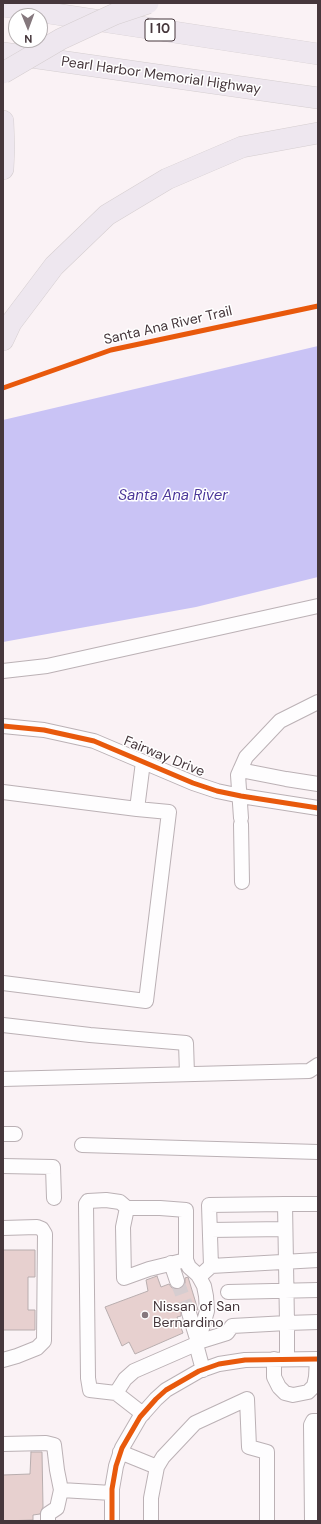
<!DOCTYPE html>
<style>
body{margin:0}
#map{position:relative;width:321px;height:1524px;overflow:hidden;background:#faf2f5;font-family:"DM Sans",sans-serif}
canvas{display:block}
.frame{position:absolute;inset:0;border:4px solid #46373c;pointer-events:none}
.north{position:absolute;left:8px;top:8px;width:40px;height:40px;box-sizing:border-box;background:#fff;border:1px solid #b5afb1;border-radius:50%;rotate:179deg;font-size:11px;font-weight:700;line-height:16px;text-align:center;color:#46373c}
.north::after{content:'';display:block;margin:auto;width:14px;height:18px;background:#85787d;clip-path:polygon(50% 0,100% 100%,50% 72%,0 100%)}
</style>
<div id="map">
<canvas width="321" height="1524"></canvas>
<div class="frame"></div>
<div class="north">N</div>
</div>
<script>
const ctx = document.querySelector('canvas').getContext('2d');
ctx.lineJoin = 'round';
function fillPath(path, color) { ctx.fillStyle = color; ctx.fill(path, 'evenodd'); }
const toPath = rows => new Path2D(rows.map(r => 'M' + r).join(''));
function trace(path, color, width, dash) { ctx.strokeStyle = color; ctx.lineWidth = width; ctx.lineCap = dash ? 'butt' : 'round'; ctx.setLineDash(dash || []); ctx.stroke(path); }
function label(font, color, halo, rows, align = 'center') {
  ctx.font = font + ' "DM Sans",sans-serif'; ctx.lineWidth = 3; ctx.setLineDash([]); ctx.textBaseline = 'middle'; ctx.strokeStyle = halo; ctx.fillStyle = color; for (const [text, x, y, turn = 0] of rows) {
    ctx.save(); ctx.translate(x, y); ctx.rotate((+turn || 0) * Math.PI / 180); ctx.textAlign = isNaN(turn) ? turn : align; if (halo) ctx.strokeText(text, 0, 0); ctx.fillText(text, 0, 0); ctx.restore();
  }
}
const water = toPath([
 [318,346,318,577,196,607,3,642,3,420]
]);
const building = toPath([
 [3,1250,35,1250,35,1277,28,1277,28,1310,35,1310,35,1330,3,1330,3,1250],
 [157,1276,161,1287,169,1284,172,1288,176,1289,183,1287,185,1283,185,1278,188,1277,198,1310,197,1310,194,1307,190,1305,183,1307,181,1311,181,1316,177,1317,183,1333,135,1354,129,1342,122,1346,105,1307,148,1291,146,1280,157,1276],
 [31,1452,42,1452,43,1507,40,1514,33,1515,33,1520,3,1521,3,1475,30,1474,31,1452]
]);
const minorTunnel = toPath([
 [177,1281,189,1313]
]);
const minor = toPath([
 [3,671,47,666,318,606],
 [3,726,44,730,94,741,193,783,217,791,241,796,318,808],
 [240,770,286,779,318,784],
 [3,792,137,809],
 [241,818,238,775,246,757,280,721,318,702],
 [241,824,242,882],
 [3,983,146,1001,169,812,137,809,143,762],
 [3,1025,90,1035,186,1043,187,1074],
 [3,1079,309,1071,318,1065],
 [3,1134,15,1134],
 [82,1145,318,1152],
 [3,1166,53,1167,54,1198],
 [285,1204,318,1204],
 [127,1208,123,1227,124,1278,149,1269,186,1260],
 [3,1228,37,1227,42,1229,45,1234,44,1341,37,1348,17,1356,3,1360],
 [210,1230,285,1229],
 [171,1263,177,1281],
 [211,1266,318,1260],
 [228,1292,318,1290],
 [189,1313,198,1342],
 [198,1342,227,1333,232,1326,287,1323,285,1204,209,1205,211,1266,199,1277],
 [196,1344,134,1371,125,1379,116,1393,90,1390,88,1378,86,1204,88,1201,106,1200,120,1202,127,1208,160,1208,186,1210,186,1260,189,1267,198,1275,204,1286,206,1296,207,1311,198,1342,196,1344,203,1370],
 [274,1359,274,1377,279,1387,285,1393,293,1395,308,1392,314,1386,316,1377,317,1359],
 [287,1359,287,1323,318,1322],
 [116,1393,143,1414],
 [3,1444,46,1443,54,1445,57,1470,61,1490,112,1493],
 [120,1452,157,1467,163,1457,195,1423,247,1399,249,1447,267,1452,267,1521],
 [48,1521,48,1514,57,1508,61,1490],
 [112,1521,112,1489,116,1466,122,1448,140,1417,156,1399,166,1390,199,1371,219,1364,245,1360,318,1359],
 [151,1521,151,1498,157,1467],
 [312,1521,311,1425,313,1421,318,1421]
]);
const highway = toPath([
 [3,6,318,54],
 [3,53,318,98],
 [3,121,4,148,3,169],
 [3,340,11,323,54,266,107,215,167,179,242,147,318,133]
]);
const highwayBridge = toPath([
 [3,73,61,39,115,14,148,3]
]);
const cycleway = toPath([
 [3,388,111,350,318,306],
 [3,726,44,730,94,741,193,783,217,791,241,796,318,808],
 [112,1521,112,1489,116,1466,122,1448,140,1417,156,1399,166,1390,199,1371,219,1364,245,1360,318,1359]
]);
const markers = [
 [145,1315,4,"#85787d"]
];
const shields = [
 [160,30,30]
];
const shieldNames = [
 ["I 10",160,30]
];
const streetNames = [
 ["Pearl Harbor Memorial Highway",161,76,8],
 ["Santa Ana River Trail",168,326,-13],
 ["Fairway Drive",164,757,22]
];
const poiNames = [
 ["Nissan of San",153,1307],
 ["Bernardino",153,1323]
];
const waterNames = [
 ["Santa Ana River",173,496]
];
fillPath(water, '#c9c3f5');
fillPath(building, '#e7d0cf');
trace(building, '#b8adae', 1);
trace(minorTunnel, '#d6cdd0', 14, [14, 7]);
trace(minor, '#bbb1b5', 16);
trace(highway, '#d5ced0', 22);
trace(minor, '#fefdfe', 14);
trace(highway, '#eee7ef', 21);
trace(highwayBridge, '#d5ced0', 22, []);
trace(highwayBridge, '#eee7ef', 21);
trace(cycleway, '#e8590c', 5);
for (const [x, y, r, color] of markers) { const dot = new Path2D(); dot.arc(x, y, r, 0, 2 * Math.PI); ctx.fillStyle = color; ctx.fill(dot); trace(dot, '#fff', 1.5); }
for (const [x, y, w] of shields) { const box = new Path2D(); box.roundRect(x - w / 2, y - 11, w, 22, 3); ctx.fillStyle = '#fff'; ctx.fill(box); trace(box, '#46373c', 1); }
label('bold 13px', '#46373c', null, shieldNames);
label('14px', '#46373c', '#fff', streetNames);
label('14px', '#46373c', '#fff', poiNames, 'left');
label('italic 15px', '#4b3799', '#fff', waterNames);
</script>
